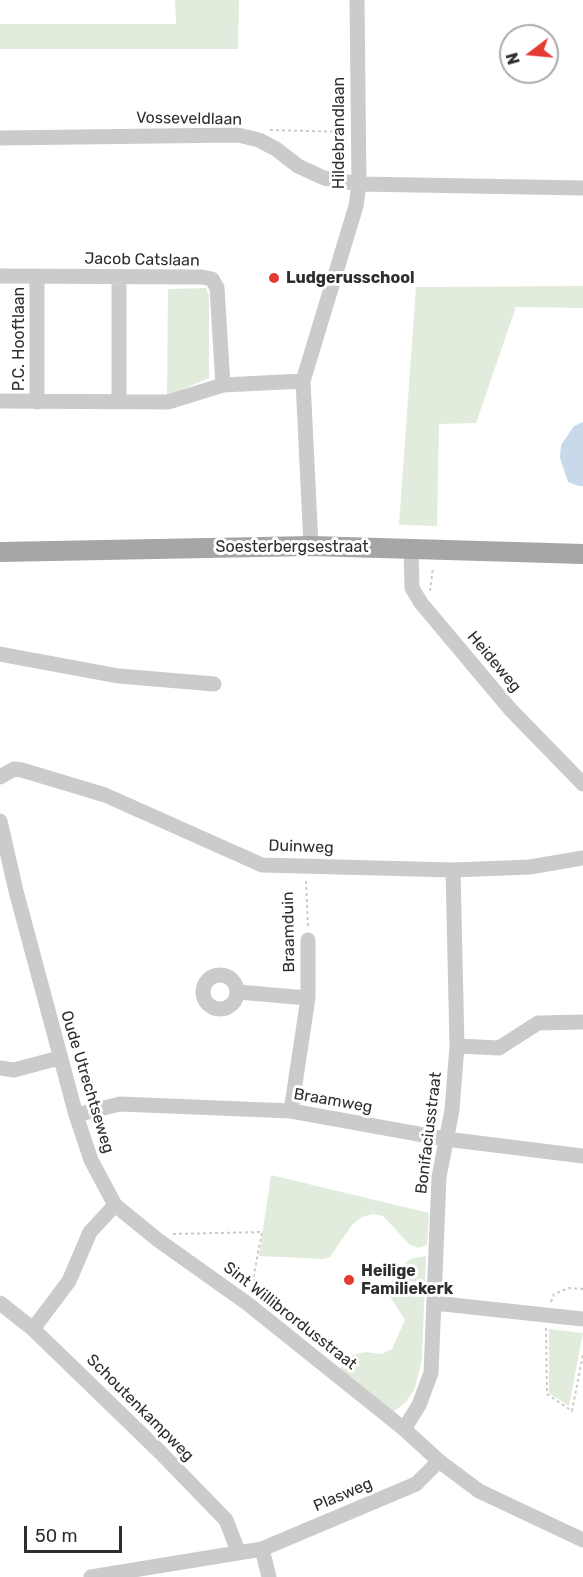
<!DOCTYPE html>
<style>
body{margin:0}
#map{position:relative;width:583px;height:1577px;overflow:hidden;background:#fff;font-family:Rubik,sans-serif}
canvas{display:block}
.north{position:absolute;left:499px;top:24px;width:60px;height:60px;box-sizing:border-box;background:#fff;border:2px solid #ababab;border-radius:50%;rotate:254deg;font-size:16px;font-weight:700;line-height:24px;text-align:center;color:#2e2e2e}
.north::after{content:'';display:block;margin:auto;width:21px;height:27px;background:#e43a31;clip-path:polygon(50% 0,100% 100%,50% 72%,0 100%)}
.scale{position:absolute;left:24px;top:1526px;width:98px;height:27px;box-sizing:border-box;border:3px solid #2e2e2e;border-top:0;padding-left:8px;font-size:18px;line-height:21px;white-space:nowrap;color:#2e2e2e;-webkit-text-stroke:4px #fff;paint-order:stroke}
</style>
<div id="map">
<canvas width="583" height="1577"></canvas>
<div class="north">N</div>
<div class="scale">50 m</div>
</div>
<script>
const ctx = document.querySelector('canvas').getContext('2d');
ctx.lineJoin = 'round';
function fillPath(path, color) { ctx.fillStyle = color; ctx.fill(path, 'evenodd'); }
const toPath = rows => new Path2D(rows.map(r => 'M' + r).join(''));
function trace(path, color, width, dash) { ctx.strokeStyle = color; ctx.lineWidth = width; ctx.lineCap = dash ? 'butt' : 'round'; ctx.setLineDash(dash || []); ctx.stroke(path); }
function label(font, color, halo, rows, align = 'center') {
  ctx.font = font + ' Rubik,sans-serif'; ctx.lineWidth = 6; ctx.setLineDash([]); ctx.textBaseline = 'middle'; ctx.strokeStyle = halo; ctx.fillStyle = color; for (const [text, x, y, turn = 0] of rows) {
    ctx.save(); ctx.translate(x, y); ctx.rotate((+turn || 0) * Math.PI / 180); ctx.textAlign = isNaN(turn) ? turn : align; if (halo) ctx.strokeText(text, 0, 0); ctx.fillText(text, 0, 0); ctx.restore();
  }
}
const green = toPath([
 [175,0,239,0,238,49,0,49,0,24,176,24],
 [583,286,583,308,516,307,476,423,439,424,437,526,399,525,416,287],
 [206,288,209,295,209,378,167,396,168,289],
 [271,1175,429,1213,427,1245,418,1248,409,1244,383,1216,373,1214,362,1217,352,1225,330,1257,323,1259,259,1256],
 [426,1256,422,1359,415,1388,406,1402,392,1413,340,1372,344,1357,365,1352,382,1354,392,1349,405,1320,389,1295,389,1285,401,1268,410,1259],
 [549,1329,583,1333,569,1406,549,1393]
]);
const water = toPath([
 [583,422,583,486,579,486,568,482,560,458,561,445,574,426]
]);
const path = toPath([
 [270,130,346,132],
 [430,591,433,567],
 [306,881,308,926],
 [173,1234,262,1232,251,1290],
 [551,1302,554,1294,569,1288,583,1289],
 [546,1328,547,1394,572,1411,583,1354]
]);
const minor = toPath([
 [0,138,238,135,259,140,276,149,298,166,324,178,359,184,583,188],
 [0,276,202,277,212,279,217,288,223,385],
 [37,276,37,402],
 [0,401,168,402,223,385,303,381],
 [119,402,119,277],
 [311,546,303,381,356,206,359,184,357,0],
 [411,548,412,588,421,603,510,709,583,784],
 [0,654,119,676,214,684],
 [0,777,14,769,22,770,105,795,262,865,453,870,530,867,583,858],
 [0,821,16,891,76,1115,91,1160,115,1205,90,1232,69,1281,33,1329],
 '203 992a17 17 0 1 1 34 0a17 17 0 1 1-34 0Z',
 [238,992,308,998],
 [457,1046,499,1048,538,1023,583,1022],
 [0,1068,14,1070,59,1058],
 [291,1111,308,998,308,940],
 [76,1115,120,1104,291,1111,446,1139,583,1156],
 [115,1205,158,1240,248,1304,404,1429,439,1461],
 [0,1303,33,1329,160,1452,226,1520,238,1551],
 [434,1303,583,1319],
 [404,1429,419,1405,431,1373,439,1177,452,1110,457,1046,453,870],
 [262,1549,269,1577],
 [91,1577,262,1549,416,1484,439,1461,479,1491,583,1540]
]);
const major = toPath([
 [0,552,311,546,583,554]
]);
const markers = [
 [274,278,6,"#e43a31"],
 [349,1280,6,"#e43a31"]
];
const streetNames = [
 ["Vosseveldlaan",189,119,1],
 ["Hildebrandlaan",339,133,-90],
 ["Jacob Catslaan",142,260,1],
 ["P.C. Hooftlaan",19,339,-90],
 ["Soesterbergsestraat",292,547],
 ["Heideweg",494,662,50],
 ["Duinweg",301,847,2],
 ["Braamduin",289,932,-91],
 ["Oude Utrechtseweg",87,1082,73],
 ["Braamweg",333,1101,10],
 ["Bonifaciusstraat",429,1133,-83],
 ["Sint Willibrordusstraat",290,1316,38],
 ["Schoutenkampweg",140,1408,45],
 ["Plasweg",343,1495,-23]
];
const poiNames = [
 ["Ludgerusschool",286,278],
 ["Heilige",361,1271],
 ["Familiekerk",361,1289]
];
fillPath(green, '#e2ecdc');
fillPath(water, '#c8d9eb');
trace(path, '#cbcbcb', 2, [3, 3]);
trace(minor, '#cbcbcb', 15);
trace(major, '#a6a6a6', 20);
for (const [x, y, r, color] of markers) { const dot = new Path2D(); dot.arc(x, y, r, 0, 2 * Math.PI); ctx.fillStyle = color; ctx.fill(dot); trace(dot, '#fff', 2); }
label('16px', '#2e2e2e', '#fff', streetNames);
label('bold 16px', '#2e2e2e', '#fff', poiNames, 'left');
</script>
